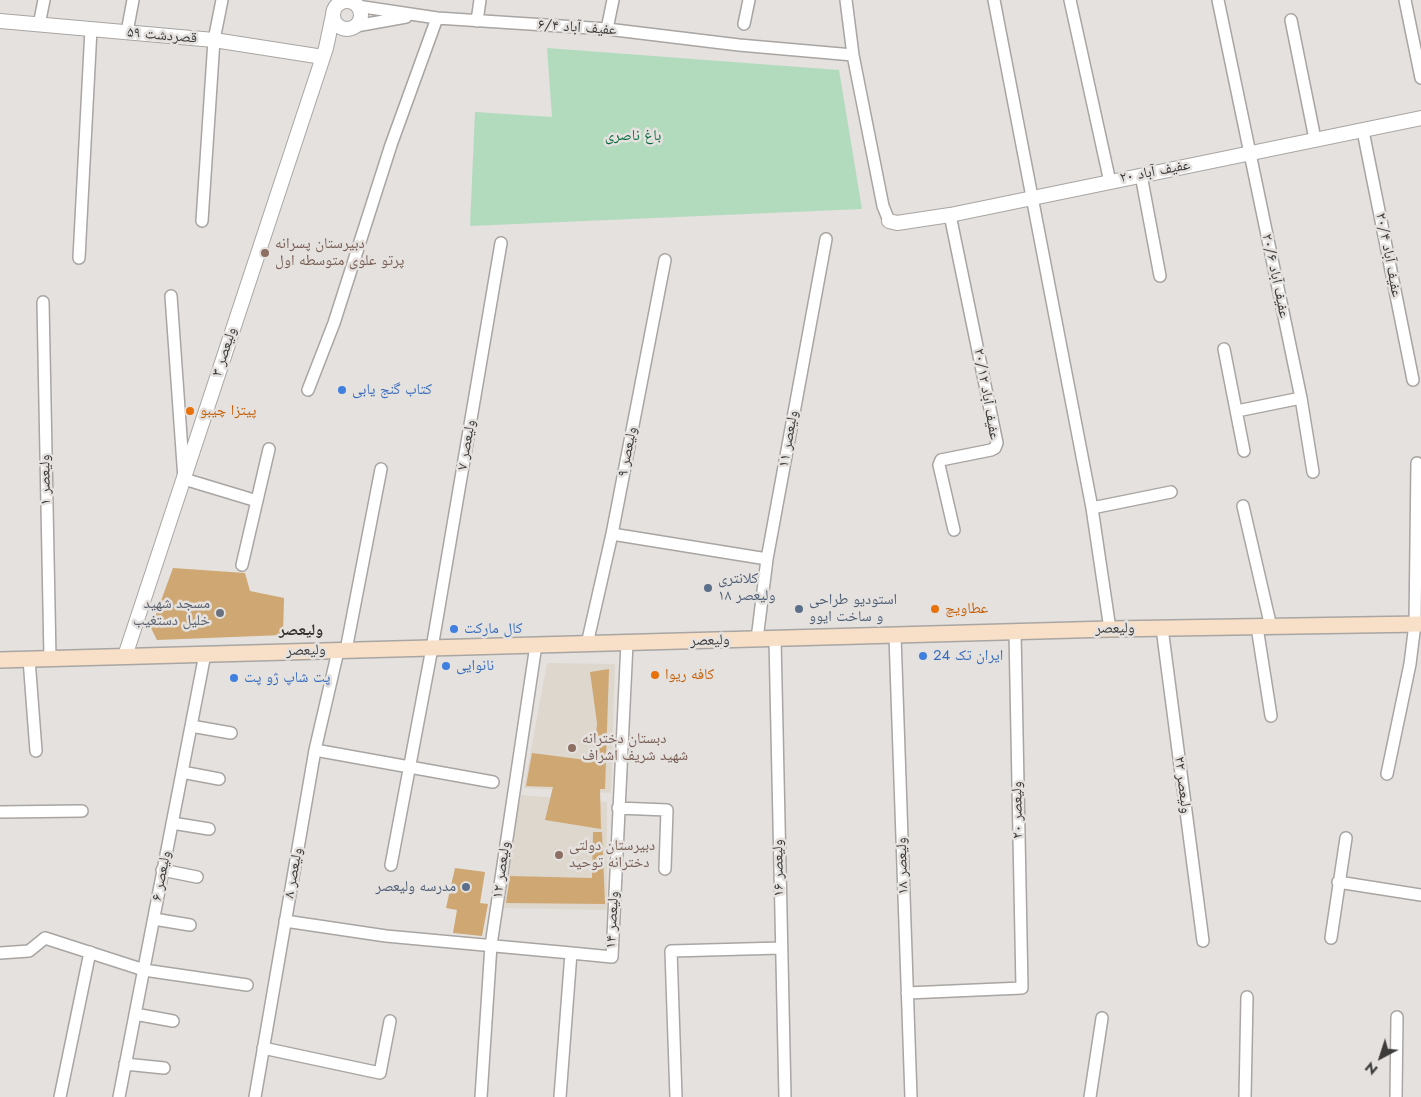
<!DOCTYPE html>
<meta charset="utf-8">
<style>
body{margin:0}
#map{position:relative;width:1421px;height:1097px;overflow:hidden;background:#e4e1de;font-family:Jost,sans-serif}
canvas{display:block}
.north{position:absolute;left:1356px;top:1032px;width:50px;height:50px;-webkit-text-stroke:4px #e4e1de;paint-order:stroke;rotate:220deg;font-size:14px;font-weight:700;line-height:20px;text-align:center;color:#3c3b3a}
.north::after{content:'';display:block;margin:auto;width:18px;height:22px;background:#3c3b3a;clip-path:polygon(50% 0,100% 100%,50% 72%,0 100%)}
</style>
<div id="map">
<canvas width="1421" height="1097"></canvas>
<div class="north">N</div>
</div>
<script>
const ctx = document.querySelector('canvas').getContext('2d');
ctx.lineJoin = 'round';
function fillPath(path, color) { ctx.fillStyle = color; ctx.fill(path, 'evenodd'); }
const toPath = rows => new Path2D(rows.map(r => 'M' + r).join(''));
function trace(path, color, width, dash) { ctx.strokeStyle = color; ctx.lineWidth = width; ctx.lineCap = dash ? 'butt' : 'round'; ctx.setLineDash(dash || []); ctx.stroke(path); }
function label(font, color, halo, rows, align = 'center') {
  ctx.font = font + ' Jost,"Noto Naskh Arabic",sans-serif'; ctx.lineWidth = 5; ctx.setLineDash([]); ctx.textBaseline = 'middle'; ctx.strokeStyle = halo; ctx.fillStyle = color; for (const [text, x, y, turn = 0] of rows) {
    ctx.save(); ctx.translate(x, y); ctx.rotate((+turn || 0) * Math.PI / 180); ctx.textAlign = isNaN(turn) ? turn : align; if (halo) ctx.strokeText(text, 0, 0); ctx.fillText(text, 0, 0); ctx.restore();
  }
}
const built = toPath([
 [547,663,615,664,611,793,524,788],
 [521,795,607,802,607,910,500,908]
]);
const green = toPath([
 [547,48,839,70,862,209,470,226,475,112,552,117]
]);
const building = toPath([
 [173,568,245,573,250,591,284,598,283,635,157,640,151,628],
 [609,669,605,789,600,789,601,829,545,820,553,787,526,786,532,753,594,761,597,723,590,672],
 [593,832,602,832,605,904,506,903,510,876,592,878],
 [455,868,485,872,480,903,488,904,482,936,453,933,457,910,446,908]
]);
const minor = toPath([
 [846,0,853,55,883,206,889,221],
 [994,0,1092,508,1110,629],
 [1070,0,1110,182],
 [1218,0,1301,398,1313,472],
 [1405,0,1421,78],
 [357,6,437,18,607,29,739,45,853,55],
 [1291,20,1315,139],
 [477,21,480,0],
 [744,24,749,0],
 [39,25,44,0],
 [356,26,406,17],
 [607,29,613,0],
 [127,32,133,0],
 [1363,131,1413,380],
 [1141,175,1160,276],
 [950,215,997,443,995,448,991,450,941,460,939,465,954,530],
 [202,221,214,40,222,0],
 [79,258,91,29],
 [171,296,184,479,257,501],
 [43,302,50,658],
 [1224,349,1244,451],
 [308,390,334,323,391,145,437,18],
 [1237,411,1301,398],
 [1243,506,1271,627],
 [1092,508,1171,492],
 [612,534,767,559],
 [242,565,269,449],
 [1257,627,1271,716],
 [1162,628,1203,941],
 [895,636,911,1097],
 [757,639,767,559,826,239],
 [775,639,785,1097],
 [587,644,612,534,665,260],
 [346,650,381,469],
 [29,659,36,751],
 [191,726,231,733],
 [315,750,493,782],
 [182,772,219,779],
 [1387,774,1410,664,1415,624,1417,463],
 [618,808,667,810,665,869],
 [0,812,82,811],
 [172,823,209,829],
 [391,865,432,648,501,243],
 [162,870,197,877],
 [1338,882,1421,895],
 [154,919,190,925],
 [285,921,386,936,571,953],
 [1331,938,1346,838],
 [0,953,29,951,45,938,144,970,247,985],
 [907,993,1022,988,1015,632],
 [135,1014,173,1021],
 [263,1048,380,1073,390,1021],
 [125,1064,164,1068],
 [60,1097,90,952],
 [119,1097,205,654],
 [255,1097,315,750,338,651],
 [481,1097,491,945,536,645],
 [560,1097,571,953,612,957,627,643],
 [676,1097,671,951,781,948],
 [1090,1097,1102,1018],
 [1245,1097,1247,997],
 [1396,1097,1397,1017]
]);
const tertiary = toPath([
 '333 15a14 14 0 1 1 28 0a14 14 0 1 1-28 0Z',
 [0,21,214,40,323,57],
 [889,221,897,223,950,215,1421,118],
 [125,656,326,48,333,15]
]);
const secondary = toPath([
 [0,660,1110,629,1421,624]
]);
const markers = [
 [265,253,5,"#8d6e63"],
 [342,390,5,"#3f7fe0"],
 [190,411,5,"#e8710a"],
 [708,588,5,"#5c6f8a"],
 [799,609,5,"#5c6f8a"],
 [935,609,5,"#e8710a"],
 [220,613,5,"#6b7280"],
 [454,629,5,"#3f7fe0"],
 [923,656,5,"#3f7fe0"],
 [446,666,5,"#3f7fe0"],
 [655,675,5,"#e8710a"],
 [234,678,5,"#3f7fe0"],
 [572,748,5,"#8d6e63"],
 [559,855,5,"#8d6e63"],
 [466,887,5,"#5c6f8a"]
];
const streetNames = [
 ["عفیف آباد ۶/۴",577,28,4],
 ["۵۹ قصردشت",162,36,5],
 ["عفیف آباد ۲۰",1155,172,-11],
 ["عفیف آباد ۲۰/۴",1388,255,79],
 ["عفیف آباد ۲۰/۶",1275,276,78],
 ["۳ ولیعصر",225,352,-72],
 ["عفیف آباد ۲۰/۱۲",986,394,80],
 ["۱۱ ولیعصر",789,439,-80],
 ["۷ ولیعصر",467,445,-80],
 ["۹ ولیعصر",628,452,-79],
 ["۱ ولیعصر",46,480,-91],
 ["ولیعصر",1115,629,-1],
 ["ولیعصر",710,641,-2],
 ["ولیعصر",306,651,-2],
 ["۲۲ ولیعصر",1182,785,83],
 ["۲۰ ولیعصر",1018,810,-91],
 ["۱۸ ولیعصر",903,866,-92],
 ["۱۶ ولیعصر",779,868,-91],
 ["۱۲ ولیعصر",502,870,-82],
 ["۸ ولیعصر",294,873,-80],
 ["۶ ولیعصر",162,876,-79],
 ["۱۴ ولیعصر",613,920,-87]
];
const parkNames = [
 ["باغ ناصری",633,136]
];
const educationNames = [
 ["دبیرستان پسرانه",275,244],
 ["پرتو علوی متوسطه اول",275,261],
 ["دبستان دخترانه",582,739],
 ["شهید شریف اشراف",582,756],
 ["دبیرستان دولتی",569,846],
 ["دخترانه توحید",569,863]
];
const shopNames = [
 ["کتاب گنج یابی",352,390],
 ["کال مارکت",464,629],
 ["ایران تک 24",933,656],
 ["نانوایی",456,666],
 ["پت شاپ ژو پت",244,678]
];
const foodNames = [
 ["پیتزا چیبو",200,411],
 ["عطاویچ",945,609],
 ["کافه ریوا",665,675]
];
const serviceNames = [
 ["کلانتری",718,579],
 ["۱۸ ولیعصر",718,596],
 ["استودیو طراحی",809,600],
 ["و ساخت ایوو",809,617],
 ["مدرسه ولیعصر",456,887,"right"]
];
const worshipNames = [
 ["مسجد شهید",210,604],
 ["خلیل دستغیب",210,621]
];
const neighbourhoodNames = [
 ["ولیعصر",301,631]
];
fillPath(built, '#ded7cd');
fillPath(green, '#b2dbbe');
fillPath(building, '#cea772');
trace(minor, '#a8a5a2', 14);
trace(tertiary, '#a8a5a2', 16);
trace(secondary, '#a8a5a2', 18);
trace(minor, '#fff', 11);
trace(tertiary, '#fff', 14);
trace(secondary, '#f8e0c8', 15);
for (const [x, y, r, color] of markers) { const dot = new Path2D(); dot.arc(x, y, r, 0, 2 * Math.PI); ctx.fillStyle = color; ctx.fill(dot); trace(dot, '#e4e1de', 2); }
label('15px', '#3c3b3a', '#e4e1de', streetNames);
label('15px', '#04693a', '#e4e1de', parkNames);
label('15px', '#785e54', '#e4e1de', educationNames, 'left');
label('15px', '#366cbe', '#e4e1de', shopNames, 'left');
label('15px', '#c56008', '#e4e1de', foodNames, 'left');
label('15px', '#4e5e75', '#e4e1de', serviceNames, 'left');
label('15px', '#5b616d', '#e4e1de', worshipNames, 'right');
label('bold 16px', '#353331', '#e4e1de', neighbourhoodNames);
</script>
